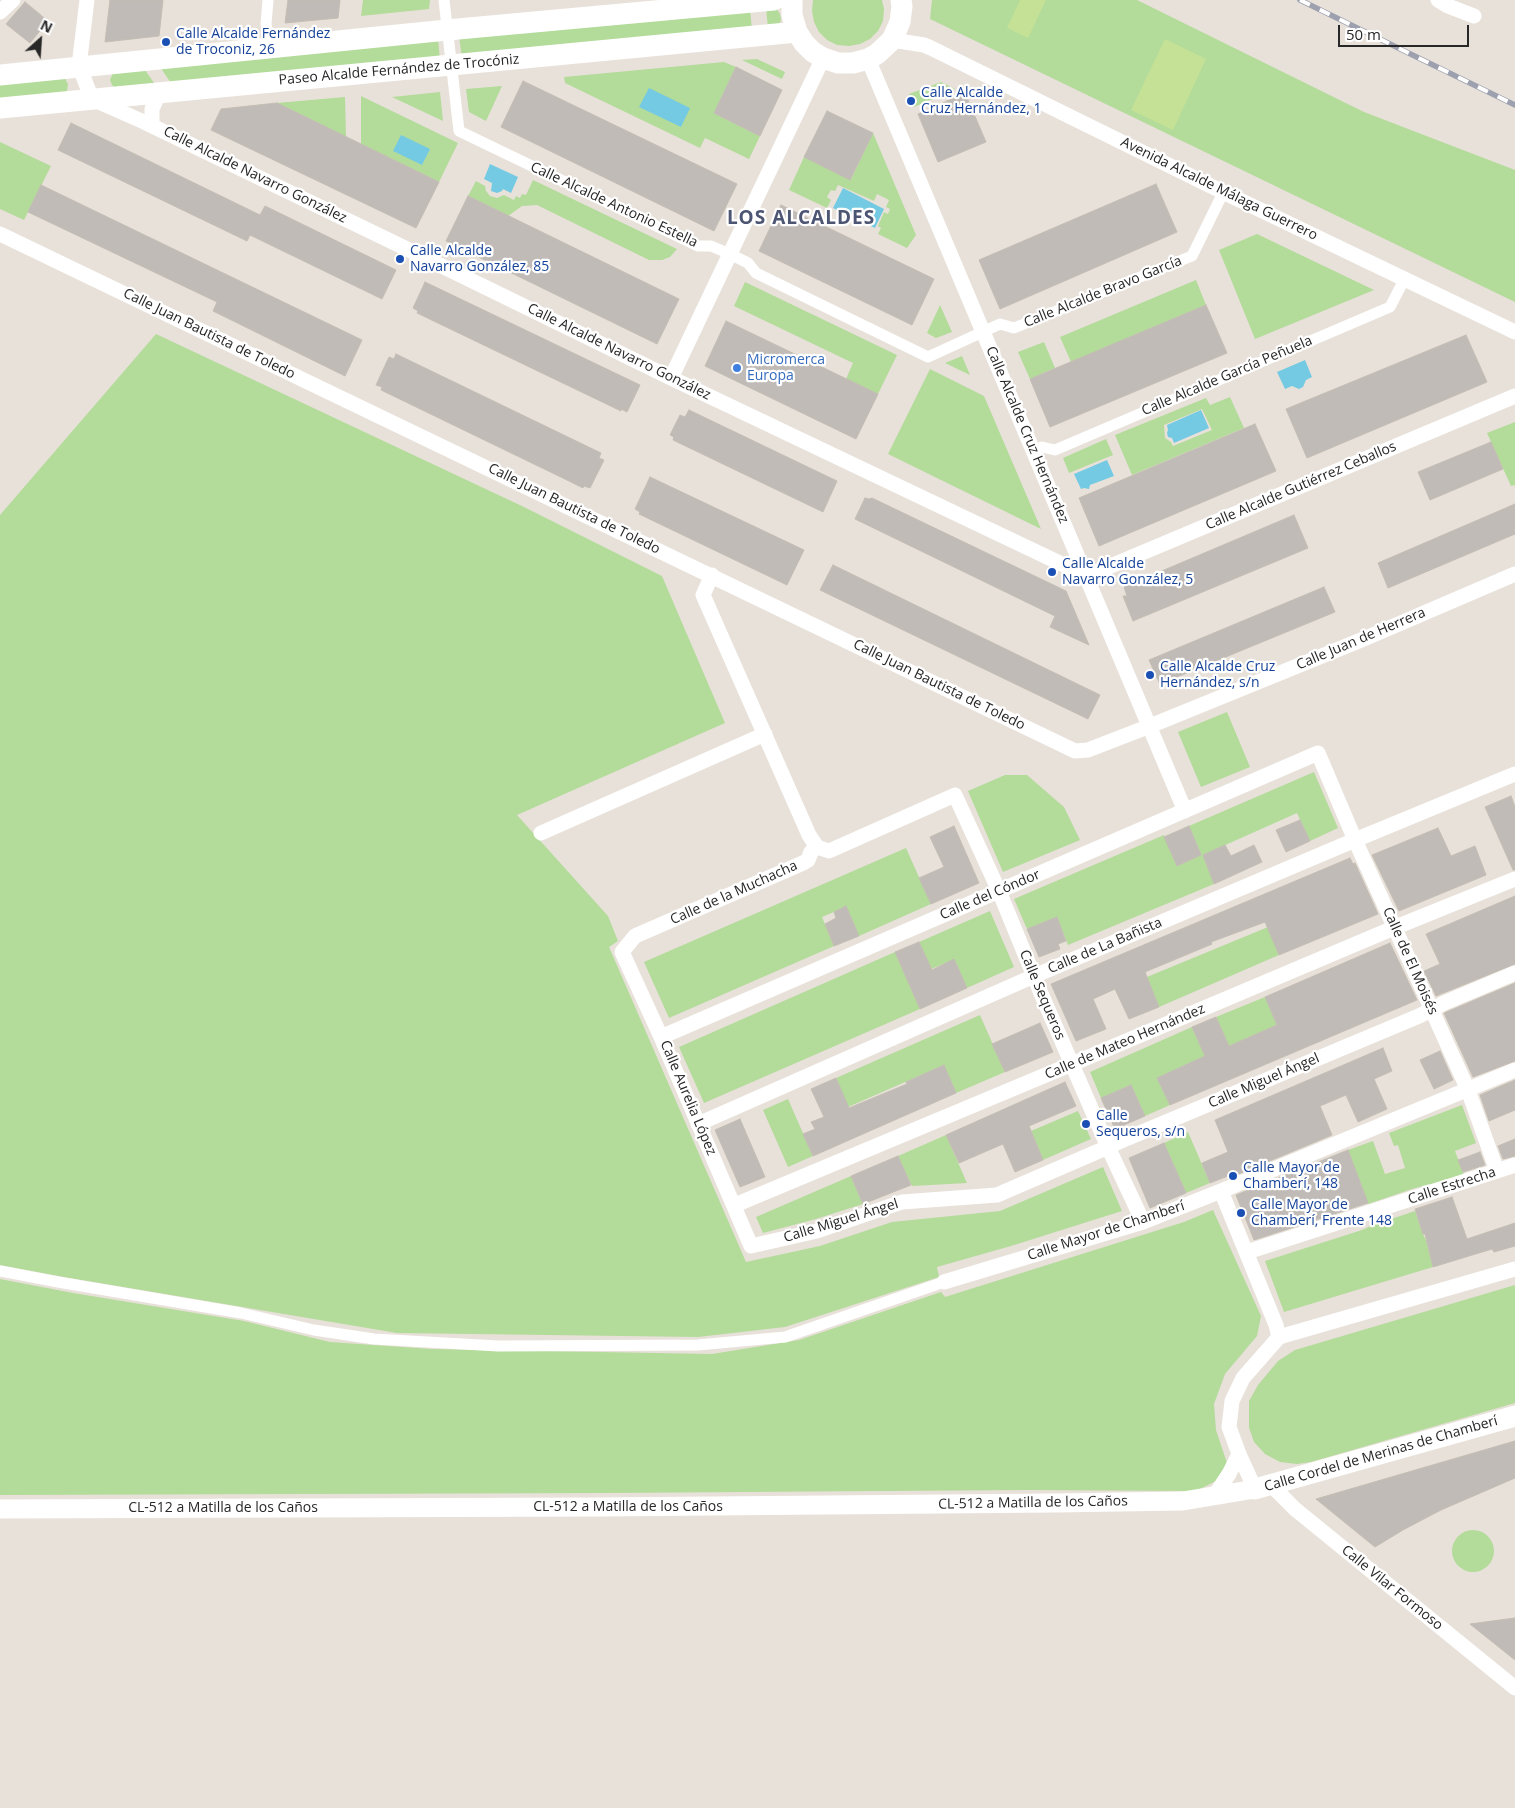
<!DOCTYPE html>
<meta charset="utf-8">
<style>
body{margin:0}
#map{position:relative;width:1515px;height:1808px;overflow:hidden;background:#e8e1d9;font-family:"Open Sans",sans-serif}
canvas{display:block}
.north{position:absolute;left:15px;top:15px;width:50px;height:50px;-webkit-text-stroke:4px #fff;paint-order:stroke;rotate:26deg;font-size:14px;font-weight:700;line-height:20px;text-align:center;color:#272727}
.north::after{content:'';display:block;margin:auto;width:18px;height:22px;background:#272727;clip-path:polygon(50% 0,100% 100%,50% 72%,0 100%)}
.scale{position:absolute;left:1338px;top:25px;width:131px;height:22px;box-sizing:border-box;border:2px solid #272727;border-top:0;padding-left:6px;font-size:15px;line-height:18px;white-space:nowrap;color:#272727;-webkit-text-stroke:4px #fff;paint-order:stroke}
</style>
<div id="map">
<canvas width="1515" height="1808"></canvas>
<div class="north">N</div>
<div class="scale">50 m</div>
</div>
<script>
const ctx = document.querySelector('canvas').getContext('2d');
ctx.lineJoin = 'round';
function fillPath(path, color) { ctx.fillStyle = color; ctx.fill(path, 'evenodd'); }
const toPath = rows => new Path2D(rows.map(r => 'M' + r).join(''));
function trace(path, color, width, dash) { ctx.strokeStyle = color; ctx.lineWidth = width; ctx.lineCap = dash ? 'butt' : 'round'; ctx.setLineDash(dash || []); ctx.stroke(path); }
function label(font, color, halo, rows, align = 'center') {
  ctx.font = font + ' "Open Sans",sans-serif'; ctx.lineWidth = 4.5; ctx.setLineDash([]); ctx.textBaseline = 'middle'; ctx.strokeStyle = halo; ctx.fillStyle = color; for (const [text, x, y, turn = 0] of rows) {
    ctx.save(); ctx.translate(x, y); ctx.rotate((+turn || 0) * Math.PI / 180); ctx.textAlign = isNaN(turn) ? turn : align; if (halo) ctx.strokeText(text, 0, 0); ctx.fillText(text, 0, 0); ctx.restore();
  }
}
const green = toPath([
 [363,0,430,0,429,9,361,16],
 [813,0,882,0,884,9,883,21,878,31,870,39,860,44,849,46,837,45,827,40,819,32,814,22,812,11],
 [932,0,1137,0,1364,112,1515,170,1515,302,930,19],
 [766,7,776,8,780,14,781,19,780,23,768,29],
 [750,8,752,31,462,58,459,36],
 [438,38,440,60,173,86,158,64],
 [757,59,785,72,782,79,742,60],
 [724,62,736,67,714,113,760,136,749,159,705,138,700,148,565,83,564,77],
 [142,66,157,87,116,89,112,85,110,80,114,70],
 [63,75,68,84,67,91,64,95,0,103,0,79],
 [941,82,955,89,914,107,909,94],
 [502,86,486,121,469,112,466,89],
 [440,92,443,121,392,97],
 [361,96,458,143,439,182,361,144],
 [345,97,346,137,277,103],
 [873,133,916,235,907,248,878,234,881,228,878,226,884,212,888,214,890,209,886,207,889,200,877,194,874,201,838,185,835,191,831,190,827,197,831,200,827,208,789,190,804,157,851,179],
 [0,142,51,166,24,220,0,209],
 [533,180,677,249,670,257,662,260,649,260,537,205,522,206,508,216,468,196,476,181,485,186,486,191,490,196,497,198,504,195,514,200,516,196,520,198,522,194,526,195],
 [1257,234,1374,290,1255,339,1219,250],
 [1196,280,1206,305,1071,362,1060,337],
 [745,282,897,355,878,394,846,379,853,363,734,306],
 [940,305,952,332,936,338,927,333],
 [156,334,524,507,662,576,725,723,517,815,608,916,618,941,609,947,746,1262,820,1246,892,1222,1000,1211,1103,1167,1122,1211,1011,1246,937,1267,939,1277,785,1327,698,1337,397,1333,64,1277,0,1265,0,515],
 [1044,342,1055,368,1030,379,1018,352],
 [962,356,970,375,945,363],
 [930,369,984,396,1041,529,888,454],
 [1230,397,1244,428,1132,475,1115,435,1206,398,1210,405],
 [1202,409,1212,430,1173,446,1171,442,1165,438,1164,425],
 [1515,422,1515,485,1511,486,1487,433],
 [1106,439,1113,455,1069,473,1063,458],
 [1227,712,1250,767,1201,787,1178,732],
 [1314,772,1338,828,1310,841,1297,813,1203,855,1214,884,1068,945,1057,917,1027,929,1014,899,1164,835,1177,866,1201,855,1189,826],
 [1005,775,1027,775,1064,807,1080,840,1003,872,968,791],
 [906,848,931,904,859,936,846,907,822,917,834,946,669,1018,644,962],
 [990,911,1014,967,967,988,954,960,931,969,919,942],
 [1268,927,1279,955,1159,1007,1147,977],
 [895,952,920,1009,704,1103,679,1047],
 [1265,997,1277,1025,1229,1046,1216,1017],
 [980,1015,1005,1072,956,1093,944,1065,848,1107,836,1078],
 [1192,1027,1205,1056,1157,1078,1170,1105,1145,1116,1131,1085,1101,1098,1090,1072],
 [788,1099,813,1156,788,1167,763,1110],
 [1462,1105,1476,1143,1455,1151,1464,1175,1412,1189,1368,1204,1348,1150,1373,1141,1385,1174,1405,1168,1398,1145,1394,1146,1389,1133],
 [1078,1111,1091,1139,1043,1160,1031,1131],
 [1188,1132,1210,1183,1186,1193,1164,1143],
 [946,1135,967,1183,912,1186,898,1156],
 [851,1176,863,1204,816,1219,763,1233,756,1217],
 [1213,1210,1261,1316,1257,1336,1225,1374,1214,1404,1216,1430,1227,1463,1216,1481,1196,1491,1026,1490,608,1493,0,1495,0,1279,73,1293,244,1321,330,1342,432,1349,712,1354,799,1340,941,1292,945,1297,1184,1222],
 [1415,1211,1423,1234,1426,1240,1433,1267,1284,1312,1265,1261,1362,1230,1373,1225],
 [1515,1285,1515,1403,1311,1462,1297,1464,1280,1462,1265,1454,1254,1442,1249,1428,1249,1401,1258,1385,1278,1361,1295,1350],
 '1452 1551a21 21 0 1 1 42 0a21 21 0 1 1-42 0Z'
]);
const pitch = toPath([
 [1020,0,1046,0,1028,38,1007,28],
 [1165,39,1206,59,1173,130,1131,110]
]);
const water = toPath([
 [649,88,690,108,681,127,639,107],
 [401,135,430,149,422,165,393,151],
 [490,164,518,177,511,193,503,189,502,191,497,193,491,191,492,183,484,179],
 [843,188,884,209,875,228,833,208],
 [1305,360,1312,377,1306,380,1303,387,1299,389,1292,386,1285,389,1277,372],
 [1201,410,1209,428,1174,443,1172,438,1168,437,1167,433,1168,430,1167,425],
 [1107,460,1114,476,1090,485,1089,489,1084,488,1081,489,1074,474]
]);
const building = toPath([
 [110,0,163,0,159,36,105,42,110,0],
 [288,0,340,0,338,18,285,23,288,0],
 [25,2,48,21,30,43,6,24,25,2],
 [736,67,782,90,760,136,714,113,736,67],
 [523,81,737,184,714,231,501,127,523,81],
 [965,93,986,142,938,162,918,114,965,93],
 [277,103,439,182,416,228,211,130,221,109,277,103],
 [827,111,873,133,850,180,804,157,827,111],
 [71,123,260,215,265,206,396,270,382,299,250,235,247,241,58,150,71,123],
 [1156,184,1177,232,1000,309,979,260,1156,184],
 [41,185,362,340,345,376,213,311,217,302,28,212,41,185],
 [468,196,679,299,657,344,446,241,468,196],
 [781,205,934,279,912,325,759,251,781,205],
 [425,282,640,385,627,412,621,409,621,411,417,313,418,311,413,308,425,282],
 [1206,305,1227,353,1050,427,1030,379,1206,305],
 [726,321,878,394,856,439,705,366,726,321],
 [1466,335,1487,382,1307,458,1286,409,1466,335],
 [396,354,601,453,599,458,604,460,590,488,584,486,583,488,571,482,381,390,382,387,376,385,389,357,394,359,396,354],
 [689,410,837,481,823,512,673,440,674,437,670,435,680,415,685,417,689,410],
 [1255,424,1276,471,1099,546,1079,498,1255,424],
 [1491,442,1503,469,1430,500,1418,472,1491,442],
 [650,477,804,550,787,585,639,514,640,512,635,509,650,477],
 [865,498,869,499,872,498,1066,591,1089,645,1050,627,1055,616,855,519,865,498],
 [1515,504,1515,534,1388,588,1378,563,1515,504],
 [1294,515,1308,548,1133,621,1123,596,1127,596,1124,587,1294,515],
 [833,565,1100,695,1088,719,820,590,833,565],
 [1324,587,1335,612,1160,684,1149,660,1324,587],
 [1511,796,1515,807,1515,870,1513,870,1485,807,1511,796],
 [1300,820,1310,841,1286,852,1276,830,1300,820],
 [954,826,979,883,931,904,919,878,944,867,930,837,954,826],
 [1189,826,1201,855,1177,866,1164,837,1189,826],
 [1438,828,1451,856,1475,846,1486,875,1399,911,1372,855,1438,828],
 [1225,845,1231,856,1254,845,1262,862,1214,884,1203,855,1225,845],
 [1350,858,1353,864,1355,863,1378,914,1279,955,1265,922,1211,942,1212,944,1145,972,1159,1007,1129,1019,1115,989,1093,999,1106,1029,1076,1041,1051,984,1350,858],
 [1515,896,1515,964,1436,996,1424,971,1440,964,1426,934,1515,896],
 [846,906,859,936,834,946,825,924,836,918,834,912,846,906],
 [1057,917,1066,941,1058,944,1060,949,1039,957,1027,929,1057,917],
 [919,942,932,970,954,959,967,988,920,1009,895,952,919,942],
 [1390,943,1417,1000,1170,1105,1157,1078,1205,1056,1192,1027,1216,1017,1229,1046,1277,1025,1265,997,1390,943],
 [1515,983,1515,1061,1473,1077,1444,1013,1515,983],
 [1040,1023,1053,1052,1005,1072,992,1044,1040,1023],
 [1383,1048,1392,1071,1374,1079,1387,1109,1358,1122,1346,1095,1320,1106,1332,1135,1229,1178,1228,1176,1210,1183,1202,1163,1228,1152,1215,1120,1383,1048],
 [1440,1051,1453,1080,1434,1089,1420,1060,1440,1051],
 [944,1065,956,1093,813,1156,803,1134,815,1129,811,1122,824,1117,811,1089,836,1078,849,1108,907,1084,906,1082,944,1065],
 [1515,1080,1515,1110,1489,1121,1480,1095,1515,1080],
 [1065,1082,1076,1106,1029,1126,1043,1160,1015,1172,1003,1144,959,1163,946,1135,1065,1082],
 [1131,1085,1145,1116,1115,1129,1101,1098,1131,1085],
 [740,1119,765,1177,740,1187,715,1130,740,1119],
 [1515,1139,1515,1156,1503,1159,1498,1146,1515,1139],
 [1164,1143,1186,1193,1150,1208,1129,1158,1164,1143],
 [1348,1150,1368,1203,1254,1240,1236,1195,1348,1150],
 [1480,1152,1485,1165,1463,1172,1458,1160,1480,1152],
 [898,1156,911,1185,863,1204,851,1176,898,1156],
 [1452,1197,1467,1239,1515,1223,1515,1246,1494,1252,1492,1249,1433,1267,1425,1234,1423,1234,1415,1209,1452,1197],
 [1515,1441,1515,1478,1441,1510,1403,1530,1375,1547,1316,1499,1515,1441],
 [1515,1618,1515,1660,1470,1624,1515,1618]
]);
const pedestrian = toPath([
 [268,0,266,24,270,48],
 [444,0,459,131,698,246,711,246,730,254,748,263,756,273,928,357,1000,324,1014,328,1192,256,1220,199],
 [1034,451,1042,447,1055,450,1390,307,1405,278],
 [0,1271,58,1282,241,1313,314,1330,374,1339,498,1346,698,1345,785,1337,944,1282]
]);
const minor = toPath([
 [87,0,79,66,92,99,144,122,405,248,671,378,1087,576],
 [1438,0,1448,6,1474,16],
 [0,12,13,0],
 [892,40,924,45,931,48,1223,192,1515,332],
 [868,59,1185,811],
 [152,126,152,109,159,93],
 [0,234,1075,751,1088,750,1150,726,1366,638,1515,574],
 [671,378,823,58],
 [712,575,703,595,809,835,817,847],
 [1087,576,1515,396],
 [541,833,765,734],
 [661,1037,1318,753,1355,840,1468,1090,1497,1171],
 [698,1124,1034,976,1355,840,1515,774],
 [1221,1191,1276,1325,1279,1337],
 [735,1205,1072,1064,1396,927,1515,879],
 [1143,1222,1108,1147,1040,991,999,891,955,795,829,851,817,847,811,852,808,860,803,863,635,936,622,952,661,1037,751,1246,817,1231,902,1202,997,1195,1092,1154,1108,1147,1128,1138,1419,1016,1444,1003,1515,973],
 [1247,1252,1515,1165],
 [944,1282,1143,1222,1221,1191,1515,1070],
 [1271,1485,1295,1509,1515,1688],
 [1255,1489,1239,1454,1229,1427,1232,1401,1243,1378,1279,1337,1515,1269],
 [1215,1495,1229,1474,1239,1454]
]);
const tertiary = toPath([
 [0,1509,598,1507,1055,1503,1183,1501,1255,1489]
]);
const secondary = toPath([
 [792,0,792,15,797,32,804,43,813,52,823,58,838,63,853,63,868,59,877,54,892,40,900,22,902,6,901,0],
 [0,75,447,30,774,0],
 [0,108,797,32],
 [1255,1489,1515,1416]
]);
const rail = toPath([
 [1300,0,1515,105]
]);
const markers = [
 [166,42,5,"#1a4fb4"],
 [911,101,5,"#1a4fb4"],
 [400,259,5,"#1a4fb4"],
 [737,368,5,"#3f7fe0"],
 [1052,572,5,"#1a4fb4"],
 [1150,675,5,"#1a4fb4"],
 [1086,1124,5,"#1a4fb4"],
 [1233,1176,5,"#1a4fb4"],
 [1241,1213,5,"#1a4fb4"]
];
const transitNames = [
 ["Calle Alcalde Fernández",176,34],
 ["de Troconiz, 26",176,50],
 ["Calle Alcalde",921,93],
 ["Cruz Hernández, 1",921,109],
 ["Calle Alcalde",410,251],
 ["Navarro González, 85",410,267],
 ["Calle Alcalde",1062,564],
 ["Navarro González, 5",1062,580],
 ["Calle Alcalde Cruz",1160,667],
 ["Hernández, s/n",1160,683],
 ["Calle",1096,1116],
 ["Sequeros, s/n",1096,1132],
 ["Calle Mayor de",1243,1168],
 ["Chamberí, 148",1243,1184],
 ["Calle Mayor de",1251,1205],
 ["Chamberí, Frente 148",1251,1221]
];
const streetNames = [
 ["Paseo Alcalde Fernández de Trocóniz",399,70,-5],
 ["Calle Alcalde Navarro González",255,175,26],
 ["Avenida Alcalde Málaga Guerrero",1219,189,26],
 ["Calle Alcalde Antonio Estella",614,205,25],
 ["Calle Alcalde Bravo García",1103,292,-22],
 ["Calle Juan Bautista de Toledo",209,334,26],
 ["Calle Alcalde Navarro González",619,352,26],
 ["Calle Alcalde García Peñuela",1227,376,-23],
 ["Calle Alcalde Cruz Hernández",1027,435,67],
 ["Calle Alcalde Gutiérrez Ceballos",1301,486,-23],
 ["Calle Juan Bautista de Toledo",574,509,26],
 ["Calle Juan de Herrera",1361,639,-23],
 ["Calle Juan Bautista de Toledo",939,685,26],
 ["Calle de la Muchacha",734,893,-24],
 ["Calle del Cóndor",990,895,-23],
 ["Calle de La Bañista",1105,946,-23],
 ["Calle de El Moisés",1410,961,66],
 ["Calle Sequeros",1042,995,67],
 ["Calle de Mateo Hernández",1125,1042,-23],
 ["Calle Miguel Ángel",1264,1081,-23],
 ["Calle Aurelia López",688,1098,67],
 ["Calle Estrecha",1452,1186,-18],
 ["Calle Miguel Ángel",841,1221,-17],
 ["Calle Mayor de Chamberí",1106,1231,-18],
 ["Calle Cordel de Merinas de Chamberí",1381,1454,-16],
 ["CL-512 a Matilla de los Caños",1033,1503,-1],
 ["CL-512 a Matilla de los Caños",628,1507],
 ["CL-512 a Matilla de los Caños",223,1508],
 ["Calle Vilar Formoso",1392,1588,39]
];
const shopNames = [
 ["Micromerca",747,360],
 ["Europa",747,376]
];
const districtNames = [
 ["LOS ALCALDES",801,219]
];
fillPath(green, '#b3db9a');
fillPath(pitch, '#c5e196');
fillPath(water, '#74cae2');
fillPath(building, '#c0bbb6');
trace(building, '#c3bdb3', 1);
trace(pedestrian, '#fff', 11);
trace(minor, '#fff', 15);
trace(tertiary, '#fff', 19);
trace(secondary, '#fff', 21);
trace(rail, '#9da0af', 5.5);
trace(rail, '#fff', 4, [11]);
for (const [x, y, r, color] of markers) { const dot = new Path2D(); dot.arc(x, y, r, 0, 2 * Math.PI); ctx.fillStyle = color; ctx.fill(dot); trace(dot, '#fff', 2); }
label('14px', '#164399', '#fff', transitNames, 'left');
label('14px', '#272727', '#fff', streetNames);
label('14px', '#366cbe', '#fff', shopNames, 'left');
ctx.letterSpacing = '1px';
label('bold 19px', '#4c5572', '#fff', districtNames);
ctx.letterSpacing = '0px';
</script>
